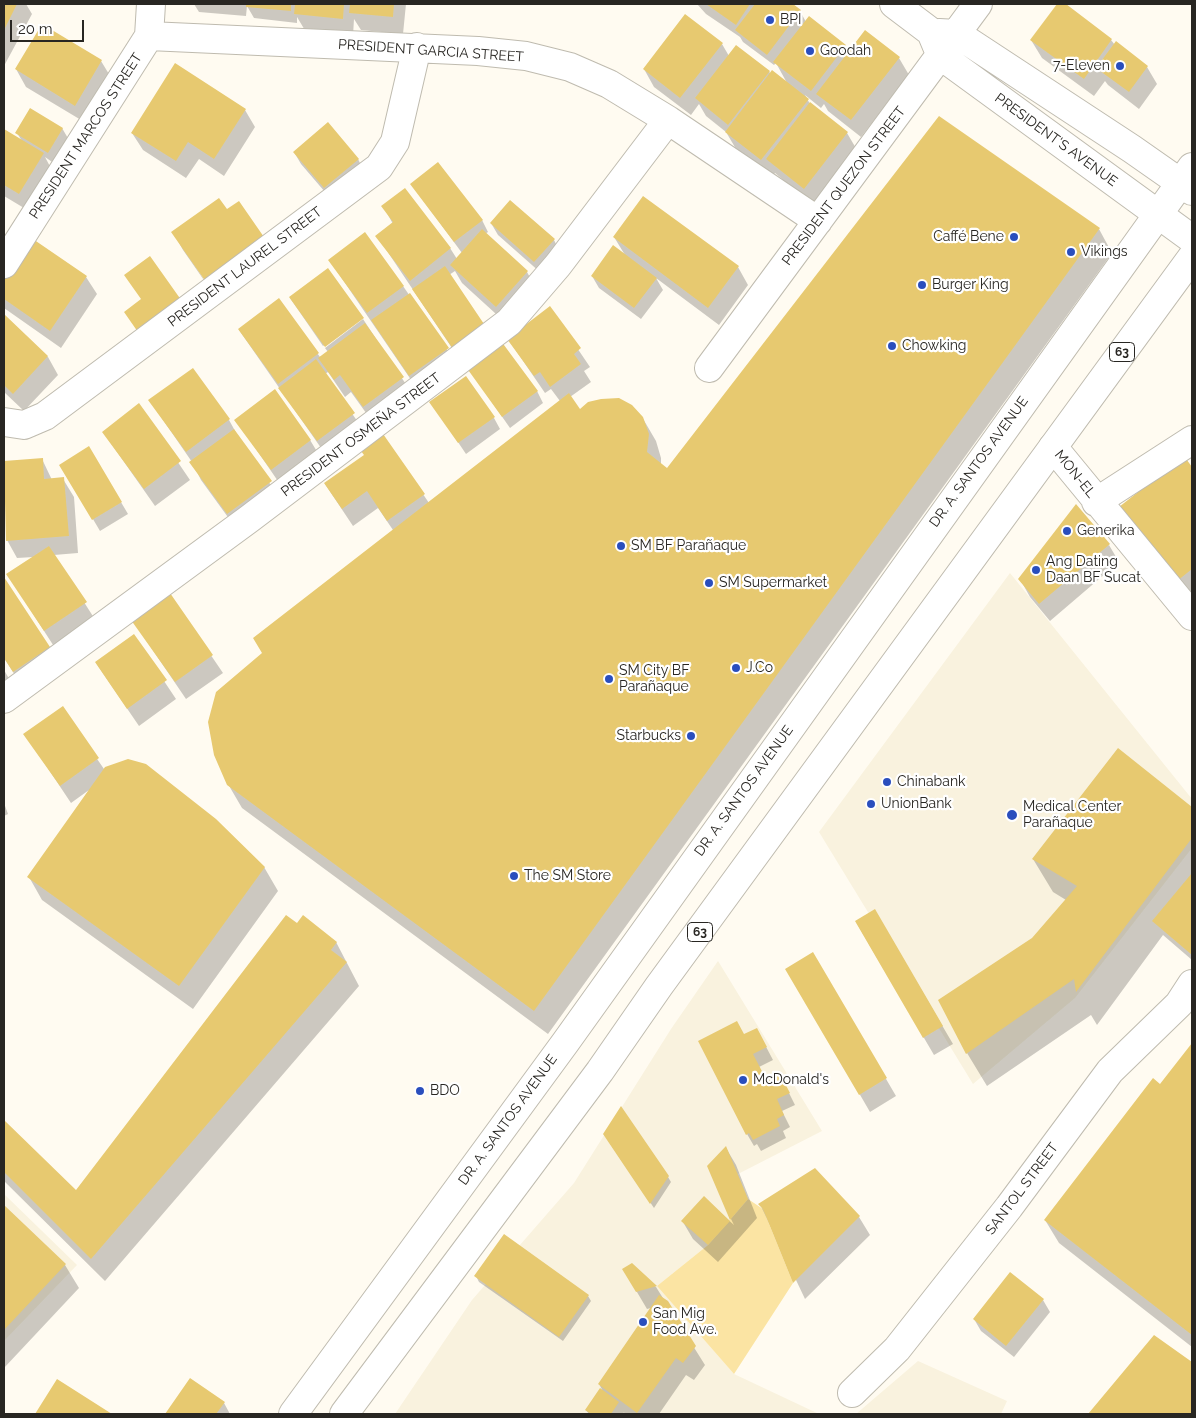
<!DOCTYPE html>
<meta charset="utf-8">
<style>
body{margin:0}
#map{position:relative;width:1196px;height:1418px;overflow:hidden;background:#fffbf1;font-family:Raleway,sans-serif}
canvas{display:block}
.frame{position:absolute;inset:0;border:5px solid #282622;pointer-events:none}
.scale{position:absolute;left:10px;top:20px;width:74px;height:22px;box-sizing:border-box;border:2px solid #282622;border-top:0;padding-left:6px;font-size:15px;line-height:18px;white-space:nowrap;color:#282622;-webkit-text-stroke:4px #fff;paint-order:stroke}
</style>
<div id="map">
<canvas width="1196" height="1418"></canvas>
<div class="frame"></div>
<div class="scale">20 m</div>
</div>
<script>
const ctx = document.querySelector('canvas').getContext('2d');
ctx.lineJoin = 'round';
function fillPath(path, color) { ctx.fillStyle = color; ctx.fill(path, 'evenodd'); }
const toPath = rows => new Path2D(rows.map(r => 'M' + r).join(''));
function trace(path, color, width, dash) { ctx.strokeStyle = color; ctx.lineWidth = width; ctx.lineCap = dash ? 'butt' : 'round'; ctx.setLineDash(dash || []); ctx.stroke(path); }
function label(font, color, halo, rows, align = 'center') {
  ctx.font = font + ' Raleway,sans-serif'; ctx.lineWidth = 4.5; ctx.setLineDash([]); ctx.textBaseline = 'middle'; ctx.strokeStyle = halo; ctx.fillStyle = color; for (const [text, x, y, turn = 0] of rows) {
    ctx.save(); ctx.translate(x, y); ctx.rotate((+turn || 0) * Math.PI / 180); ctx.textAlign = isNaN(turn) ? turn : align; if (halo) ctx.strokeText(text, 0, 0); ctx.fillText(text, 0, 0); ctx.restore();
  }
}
const built = toPath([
 [1010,573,1192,799,1192,848,1075,998,973,1084,819,832],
 [718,961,822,1131,738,1174,748,1199,708,1245,657,1286,734,1374,819,1414,395,1414,472,1300,574,1183,671,1029],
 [4,1194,77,1265,4,1341],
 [918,1361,1007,1401,1001,1414,856,1414]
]);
const green = toPath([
 [748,1199,763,1209,793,1283,734,1374,657,1286,708,1245]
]);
const shadow = toPath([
 [4,4,26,4,32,14,4,66],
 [194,4,406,4,403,34,361,30,354,19,353,36,306,32,297,17,297,23,254,18,247,6,246,16,199,12],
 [697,4,791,4,800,11,806,22,845,46,849,53,899,58,909,75,861,137,828,111,824,104,821,108,805,95,810,104,847,133,857,150,814,206,775,173,772,177,736,149,726,132,706,116,699,104,691,115,654,87,644,69,722,44,729,56,769,72,787,83,776,63,774,65,743,42,740,37,706,14],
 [1059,4,1064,4,1111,40,1115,45,1147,67,1157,84,1139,109,1108,85,1105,81,1094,96,1042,58,1031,40],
 [101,61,112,79,86,123,26,87,16,69],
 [245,110,255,127,224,176,199,159,186,178,143,150,132,133],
 [62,128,69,140,55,164,45,157,53,172,29,211,4,196,4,130,22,141,17,133],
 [294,152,358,159,364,171,331,199,301,164],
 [411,184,482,220,488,232,485,234,527,272,537,290,507,324,462,283,455,271,449,275,485,327,537,391,543,403,510,428,468,368,464,366,377,236,393,224,383,206,450,248,457,259,462,253],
 [491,223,554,240,560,252,541,273,498,235],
 [1099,229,1112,253,548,1034,242,808,228,784,263,654,393,530,378,508,353,526,325,484,365,456,381,432,429,503,560,401,551,389,545,393,508,339,550,308,590,367,584,371,591,382,570,397,580,411,642,417,656,441,661,458,661,465,667,470],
 [173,232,217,299,183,250],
 [614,237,738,267,748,285,719,325,656,278,663,290,641,319,599,288,592,276,625,255],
 [30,238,86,277,97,294,61,348,4,308,4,278],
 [330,261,403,286,458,366,420,393],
 [290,298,362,317,323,346],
 [279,300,320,357,328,352,325,348,363,319,413,395,374,424,351,392,345,397,328,372,325,374,364,431,328,458,239,330],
 [4,316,48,357,58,375,24,411,4,392],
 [193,369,229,420,239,438,281,500,238,531,201,480,192,462,150,401],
 [431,402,494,418,500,429,466,454],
 [139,405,190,480,155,506,103,432],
 [236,420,310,440,321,458,282,487],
 [89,448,128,514,100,531,61,465],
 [1183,458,1192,469,1192,595,1131,525],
 [42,459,52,480,63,479,74,497,78,553,54,555,96,621,55,648,8,575,34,557,17,558,7,540,4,462],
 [1109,545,1119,562,1050,621,1030,597,1020,579],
 [4,579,60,665,24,689,4,658],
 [170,595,223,673,186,699,133,621],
 [134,636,176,699,139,726,96,663],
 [4,670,18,694,4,703],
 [62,708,104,769,264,867,278,891,193,1009,42,900,29,877,89,790,71,803,25,734],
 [1118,749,1192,809,1192,960,1163,935,1097,1025,1091,1015,987,1086,967,1053,1066,900,1053,892,1033,859],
 [4,803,8,814,4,816],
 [875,911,953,1044,934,1055,856,922],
 [297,925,336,942,359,986,105,1281,4,1181,4,1122,76,1192],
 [813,954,896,1096,870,1112,787,969],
 [744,1036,763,1041,773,1060,759,1067,767,1082,786,1087,795,1105,782,1111,790,1127,783,1131,786,1138,761,1151,757,1144,754,1146,747,1134,700,1042],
 [1192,1045,1192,1347,1059,1243,1045,1220,1160,1086],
 [607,1139,668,1177,671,1182,654,1208],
 [726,1148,736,1165,757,1218,718,1262,693,1239,683,1222,704,1198,734,1225,731,1219],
 [815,1169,859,1217,870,1235,805,1299,760,1204],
 [4,1206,65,1265,79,1288,4,1368],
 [632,1264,656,1287,705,1365,694,1380,686,1375,659,1414,626,1414,623,1412,625,1414,589,1414,586,1410,604,1393,599,1384,651,1308,647,1309,634,1287],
 [476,1276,588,1296,591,1301,563,1341,479,1282],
 [1043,1300,1050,1312,1014,1357,981,1331,974,1319],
 [1154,1336,1192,1363,1192,1414,1090,1414],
 [190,1380,224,1403,230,1414,166,1414],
 [57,1381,109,1414,36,1414]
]);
const building = toPath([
 [4,4,17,4,4,30],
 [246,4,291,4,291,11,246,7],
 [295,4,344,4,343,19,294,14],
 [350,4,394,4,393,17,349,13],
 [706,4,750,4,736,25],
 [755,4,793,4,801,10,767,55,735,30],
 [1057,4,1066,4,1112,39,1084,79,1030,40],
 [685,14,723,43,680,98,643,69],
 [809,16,846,45,811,91,773,62],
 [42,24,102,60,75,106,15,69],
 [865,30,900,57,851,120,816,94],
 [1116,41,1148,66,1129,92,1096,68],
 [736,45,770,71,728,125,695,98],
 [175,63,246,109,214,159,188,142,176,161,131,133],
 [772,70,809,99,761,160,725,132],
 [810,102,848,132,804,189,766,159],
 [30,108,63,128,48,153,15,133],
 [939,116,1100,228,534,1011,227,785,214,755,208,722,216,692,262,653,253,638,569,393,580,409,588,402,601,399,619,398,632,405,643,417,649,434,647,452,667,468],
 [328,122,359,159,324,188,293,152],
 [4,129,44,153,19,194,4,185],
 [438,162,483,220,454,242,410,184],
 [405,188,451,248,410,281,375,236,393,222,381,206],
 [643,196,739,266,708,308,613,237],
 [219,198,227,209,239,201,266,240,206,282,171,232],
 [510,200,555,239,534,262,490,223],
 [482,229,528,271,496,307,450,265],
 [365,232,404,286,367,313,328,260],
 [30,237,87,276,50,331,4,299,4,276],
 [613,245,657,278,634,308,591,276],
 [150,256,184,304,140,335,124,312,141,299,124,275],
 [445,266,486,327,453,349,412,289],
 [328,268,364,318,325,347,289,297],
 [410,293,449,348,409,376,371,320],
 [279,298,319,353,278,384,238,329],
 [550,306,581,348,574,354,581,364,550,387,540,372,534,376,507,339],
 [4,314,48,356,13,394,4,385],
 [365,323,404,377,363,407,340,375,334,380,318,358],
 [501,341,538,391,502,417,466,367],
 [316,359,355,413,317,441,278,388],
 [193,368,230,419,186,452,148,400],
 [466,376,495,417,458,443,429,402],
 [275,389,311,440,271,470,234,420],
 [139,403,181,461,144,489,102,432],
 [234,429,272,481,227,514,189,462],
 [381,431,425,494,387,521,367,491,342,509,324,483,364,455,358,447],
 [89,446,122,502,92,520,59,465],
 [1184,456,1192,467,1192,569,1177,581,1119,507],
 [43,458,44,479,64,477,69,536,6,541,4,461],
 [1076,504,1110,544,1039,604,1018,579],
 [49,546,87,602,44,631,6,574],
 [4,577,50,647,13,672,4,658],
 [170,593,213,655,175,682,131,620],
 [134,634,167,680,127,709,95,662],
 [63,706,99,758,60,786,23,734],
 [1118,748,1192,807,1192,838,1076,992,1074,979,966,1054,938,1000,1032,938,1077,886,1032,859],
 [128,759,146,764,216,819,265,867,179,986,27,877,105,767],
 [1192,873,1192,955,1152,921],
 [875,909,943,1026,923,1038,855,921],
 [286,915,297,923,303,915,337,942,331,950,347,962,91,1259,4,1172,4,1120,76,1190],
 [813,952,887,1078,859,1095,785,969],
 [737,1021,744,1034,757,1028,767,1047,753,1054,767,1081,780,1074,790,1093,777,1099,784,1115,777,1119,780,1126,753,1140,749,1133,746,1135,698,1041],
 [1192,1043,1192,1335,1044,1220,1153,1078,1160,1084],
 [621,1106,669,1176,650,1204,603,1134],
 [726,1146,748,1199,730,1220,707,1166],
 [815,1168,860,1216,793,1283,763,1209,758,1204],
 [704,1196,730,1221,708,1245,681,1221],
 [4,1205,66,1264,4,1330],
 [504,1234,589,1295,559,1337,474,1276],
 [632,1263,657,1286,636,1292,622,1269],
 [1010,1272,1044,1299,1006,1346,973,1319],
 [659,1295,668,1301,696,1346,683,1363,676,1358,637,1413,598,1384],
 [1154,1335,1192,1362,1192,1414,1088,1414],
 [190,1378,225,1402,216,1414,165,1414],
 [57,1379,112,1414,35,1414],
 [600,1388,619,1402,611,1414,591,1414,585,1410]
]);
const minor = toPath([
 [894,4,931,32,941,56,1192,239],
 [939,33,957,34,1132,149,1192,191],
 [149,36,478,51,526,56,570,67,609,84,668,120,818,221],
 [4,264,149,36,151,4],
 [709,368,978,4],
 [4,422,24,425,45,416,379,167,395,142,417,47],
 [1053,447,1192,616],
 [1096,502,1192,440],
 [4,699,249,519,509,322,558,265,668,120],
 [852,1393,897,1349,1009,1207,1110,1071,1179,1004,1192,984]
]);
const major = toPath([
 [293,1414,565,1043,1192,167],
 [344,1414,600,1071,659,986,1192,257]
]);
const markers = [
 [770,20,5,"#2a4ebd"],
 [810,51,5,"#2a4ebd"],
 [1120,66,5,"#2a4ebd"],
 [1014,237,5,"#2a4ebd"],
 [1071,252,5,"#2a4ebd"],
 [922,285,5,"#2a4ebd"],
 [892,346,5,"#2a4ebd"],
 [1067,531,5,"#2a4ebd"],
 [621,546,5,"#2a4ebd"],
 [1036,570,5,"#2a4ebd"],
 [709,583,5,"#2a4ebd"],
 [736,668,5,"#2a4ebd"],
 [609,679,5,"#2a4ebd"],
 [691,736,5,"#2a4ebd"],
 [887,782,5,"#2a4ebd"],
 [871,804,5,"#2a4ebd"],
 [1012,815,6,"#2a4ebd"],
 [514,876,5,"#2a4ebd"],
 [743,1080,5,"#2a4ebd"],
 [420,1091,5,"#2a4ebd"],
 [643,1322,5,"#2a4ebd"]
];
const shields = [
 [1122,352,25],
 [700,932,25]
];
const shieldNames = [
 ["63",1122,352],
 ["63",700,932]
];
const poiNames = [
 ["BPI",780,20],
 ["Goodah",820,51],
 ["7-Eleven",1110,66,"right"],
 ["Caffé Bene",1004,237,"right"],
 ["Vikings",1081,252],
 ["Burger King",932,285],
 ["Chowking",902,346],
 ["Generika",1077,531],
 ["SM BF Parañaque",631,546],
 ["Ang Dating",1046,562],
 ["Daan BF Sucat",1046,578],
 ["SM Supermarket",719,583],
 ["J.Co",746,668],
 ["SM City BF",619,671],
 ["Parañaque",619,687],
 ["Starbucks",681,736,"right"],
 ["Chinabank",897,782],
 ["UnionBank",881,804],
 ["Medical Center",1023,807],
 ["Parañaque",1023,823],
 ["The SM Store",524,876],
 ["McDonald's",753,1080],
 ["BDO",430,1091],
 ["San Mig",653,1314],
 ["Food Ave.",653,1330]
];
const streetNames = [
 ["PRESIDENT GARCIA STREET",431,51,4],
 ["PRESIDENT MARCOS STREET",86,136,-57],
 ["PRESIDENT'S AVENUE",1056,140,36],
 ["PRESIDENT QUEZON STREET",844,186,-53],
 ["PRESIDENT LAUREL STREET",245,267,-37],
 ["PRESIDENT OSMEÑA STREET",361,435,-37],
 ["DR. A. SANTOS AVENUE",979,462,-54],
 ["MON-EL",1075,474,51],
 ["DR. A. SANTOS AVENUE",744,791,-54],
 ["DR. A. SANTOS AVENUE",508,1120,-54],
 ["SANTOL STREET",1022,1189,-53]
];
fillPath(built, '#f9f2de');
fillPath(green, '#fbe4a3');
fillPath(shadow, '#0003');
fillPath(building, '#e7c970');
trace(minor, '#bfbbaf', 30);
trace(major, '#bfbbaf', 30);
trace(minor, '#fff', 28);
trace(major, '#fff', 28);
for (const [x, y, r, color] of markers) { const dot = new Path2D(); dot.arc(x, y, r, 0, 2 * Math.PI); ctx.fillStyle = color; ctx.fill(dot); trace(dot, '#fff', 2); }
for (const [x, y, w] of shields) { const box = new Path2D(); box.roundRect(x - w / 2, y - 9.5, w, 19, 4); ctx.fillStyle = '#fff'; ctx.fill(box); trace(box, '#282622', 1); }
label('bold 12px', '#282622', null, shieldNames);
label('14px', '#282622', '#fff', poiNames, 'left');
label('14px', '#282622', '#fff', streetNames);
</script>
